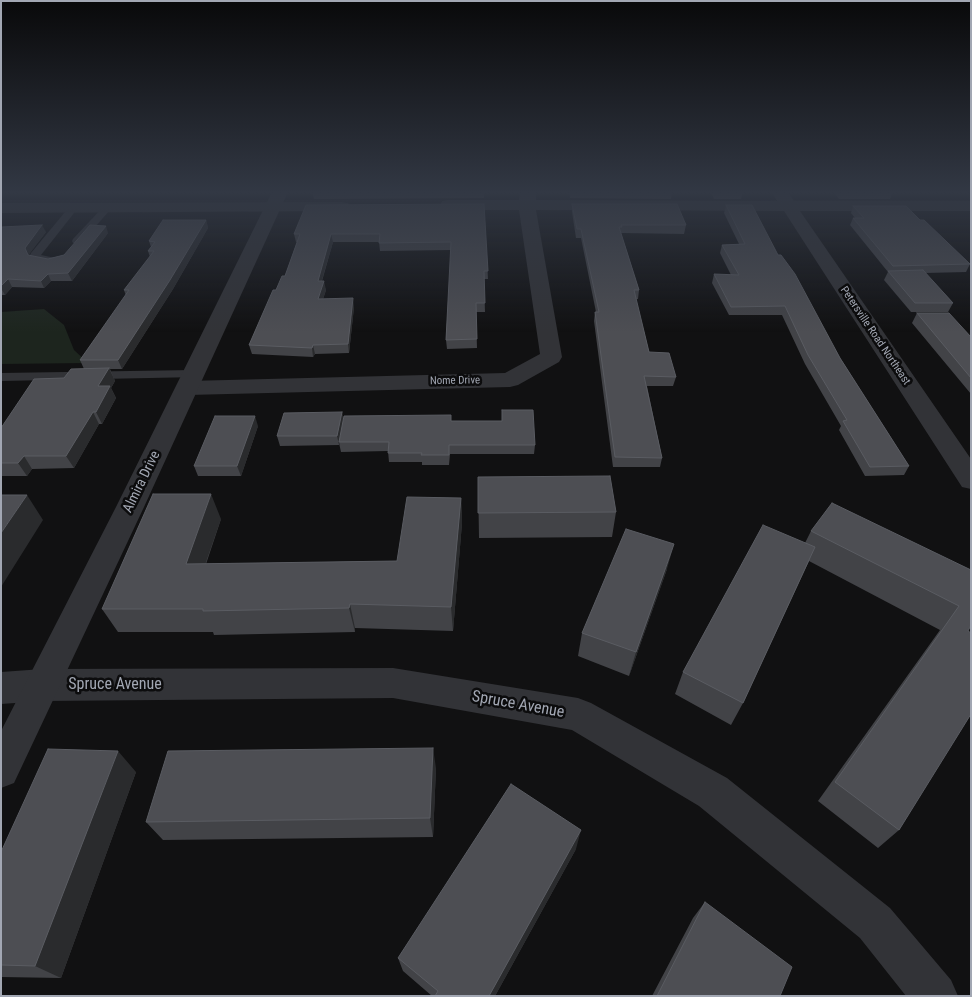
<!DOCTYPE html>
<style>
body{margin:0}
#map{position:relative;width:972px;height:997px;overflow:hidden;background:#111112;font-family:"Roboto Condensed",sans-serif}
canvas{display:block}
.frame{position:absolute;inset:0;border:2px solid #a2a7b3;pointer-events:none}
</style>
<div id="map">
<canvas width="972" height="997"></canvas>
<div class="frame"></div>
</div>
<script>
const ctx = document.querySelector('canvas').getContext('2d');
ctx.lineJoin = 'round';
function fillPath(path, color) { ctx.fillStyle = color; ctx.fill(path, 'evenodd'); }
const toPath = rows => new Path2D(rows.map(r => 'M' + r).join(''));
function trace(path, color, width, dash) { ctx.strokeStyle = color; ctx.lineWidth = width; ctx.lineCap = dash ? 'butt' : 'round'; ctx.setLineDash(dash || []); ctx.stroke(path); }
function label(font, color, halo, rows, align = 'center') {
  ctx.font = font + ' "Roboto Condensed",sans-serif'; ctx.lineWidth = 5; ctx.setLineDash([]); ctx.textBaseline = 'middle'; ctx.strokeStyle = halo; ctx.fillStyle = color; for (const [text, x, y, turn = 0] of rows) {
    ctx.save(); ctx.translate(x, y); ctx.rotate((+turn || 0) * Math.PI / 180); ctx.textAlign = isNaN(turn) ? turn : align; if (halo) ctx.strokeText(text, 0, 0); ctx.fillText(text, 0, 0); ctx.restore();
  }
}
const green = toPath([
 [44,309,64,325,74,350,88,363,1,364,1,312]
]);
const service = toPath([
 [73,205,78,208,41,255,60,259,62,261,60,263,32,261,30,255,31,253,70,206,73,205],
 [107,205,110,206,110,210,81,243,73,243,72,241,73,239,104,206,107,205],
 [194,370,199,371,201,374,199,377,1,381,1,373,194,370]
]);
const minor = toPath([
 [520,192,536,192,536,200,777,201,773,194,774,192,788,192,794,201,971,201,971,211,800,211,971,459,971,489,962,487,784,211,536,210,562,357,559,362,518,385,510,387,188,395,180,393,176,388,180,383,188,381,505,373,540,354,519,210,448,210,442,209,440,205,442,201,448,200,519,200,520,192],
 [342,202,348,203,350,207,348,211,1,213,1,203,342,202],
 [393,668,578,698,591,703,727,778,890,908,951,980,958,996,906,996,860,938,699,806,572,730,393,698,43,701,1,704,1,672,43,669,393,668]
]);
const tertiary = toPath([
 [272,192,288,192,144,507,14,783,1,788,1,731,116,507,272,192]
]);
const wall = toPath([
 [312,192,484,192,484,198,314,199],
 [569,192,672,192,671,199,570,198],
 [711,192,743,192,741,199,714,199],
 [833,192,893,192,890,199,839,199],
 [484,204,488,279,484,279,485,312,476,312,477,348,447,349,446,340,451,250,380,251,379,242,333,242,322,281,326,290,323,299,354,307,349,353,315,354,313,357,252,354,249,345,276,290,285,276,297,242,296,242,294,234],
 [572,204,686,225,684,234,621,233,639,290,638,299,636,299,649,352,676,377,673,386,647,386,662,458,660,467,613,467,594,321,595,312,596,312,581,238,576,238,572,212],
 [726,205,778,255,840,358,909,466,904,475,865,476,839,430,841,426,805,364,782,315,729,315,712,283,714,274,731,275,720,253,722,245,739,244,724,213],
 [853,206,920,220,970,264,966,272,925,273,953,303,948,312,911,312,884,280,888,272,850,225,853,218,855,218,851,213],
 [206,220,208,228,173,289,122,369,110,369,115,381,111,388,116,398,102,424,99,424,74,468,32,469,27,476,1,476,1,428,64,378,84,369,80,360,126,296,124,290,150,257,148,251,151,247,149,241],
 [1,227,46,232,28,255,48,259,64,255,108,233,72,281,51,281,44,288,12,287,5,295,1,295],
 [917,313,971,337,971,394,912,323],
 [342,412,343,421,451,415,451,421,535,445,534,454,450,454,449,465,422,465,422,462,389,462,388,451,341,452,339,443,339,445,280,446,277,436],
 [258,426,241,476,198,476,194,466],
 [478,477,616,512,612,537,479,538],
 [461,498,462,523,453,631,355,628,355,632,214,635,213,632,118,632,102,609,221,519,206,564,397,561],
 [811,531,971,570,968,631,899,830,878,848,818,801,940,630,809,561,743,703,731,725,675,694,683,672,805,543],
 [667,569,629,676,578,656,582,633],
 [436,768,433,837,163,840,146,822],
 [136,772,61,978,1,977,1,852],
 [576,849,495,996,432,996,403,971,398,958],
 [705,902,780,996,652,996,693,918]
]);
const shadedWall = toPath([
 [206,220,208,228,173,289,122,369,118,360],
 [42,225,46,232,28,256,25,248],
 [106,226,108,233,72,281,68,273],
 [331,234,333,242,319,290,318,281],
 [48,274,51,281,44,288,41,281],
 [8,279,12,287,5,295,1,288,1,286],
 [324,281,326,290,320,308,318,299],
 [353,298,354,307,349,353,348,344],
 [313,345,315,354,313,357,312,348],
 [109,368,115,381,111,388,116,398,102,424,96,412,98,386],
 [93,412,99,424,74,468,66,456],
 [342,412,344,422,339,445,337,436],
 [255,416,258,426,241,476,237,466],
 [24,456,32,469,27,476,18,463],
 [211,494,221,519,197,588,186,564],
 [27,495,43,520,1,587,1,533],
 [461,498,462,523,453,631,451,607],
 [674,544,667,569,629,676,636,652],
 [350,604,355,628,355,632,349,608],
 [433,748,436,768,433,837,430,818],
 [118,751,136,772,61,978,35,966],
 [581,830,576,849,495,996,489,996]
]);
const building = toPath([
 [484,204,488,271,484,271,485,303,476,303,477,339,446,340,451,242,379,243,380,234,331,234,318,281,324,281,318,299,353,298,348,344,313,345,312,348,249,345,273,290,276,290,282,276,285,276,300,234,294,234,306,205,484,204],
 [572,204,677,204,686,225,621,225,622,227,619,227,639,290,634,290,649,352,669,353,676,377,644,376,662,458,615,457,595,312,599,312,581,229,577,229,572,204],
 [726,205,752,205,778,255,781,255,795,274,840,358,909,466,870,467,843,421,847,420,808,355,785,306,731,307,714,274,739,275,722,245,745,244,726,205],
 [853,206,906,206,920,220,924,220,970,264,893,266,853,218,864,218,853,206],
 [163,220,206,220,170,280,118,360,80,360,129,290,124,290,154,251,148,251,155,242,149,241,163,220],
 [42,225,25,248,28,255,48,259,64,255,90,225,106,226,68,273,48,274,41,281,8,279,1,286,1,227,42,225],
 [923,270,953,303,915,303,888,271,923,270],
 [917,313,949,313,971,337,971,378,917,313],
 [109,368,98,386,110,386,96,412,93,412,66,456,24,456,18,463,1,463,1,428,34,379,64,378,71,369,109,368],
 [502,410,533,410,535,445,449,445,449,455,421,455,422,453,388,453,389,442,339,442,344,416,451,415,451,421,502,421,502,410],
 [342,412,337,436,277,436,284,413,342,412],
 [215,416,255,416,237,466,194,466,215,416],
 [610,476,616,512,478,513,478,477,610,476],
 [153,494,211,494,186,564,397,561,407,497,461,498,451,607,350,604,349,608,203,611,203,609,102,609,153,494],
 [1,495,27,495,1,533,1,495],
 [832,503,971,570,971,625,968,631,971,633,971,714,899,830,835,782,959,606,811,531,832,503],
 [763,525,815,547,743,703,683,672,763,525],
 [626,529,674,544,636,652,582,633,626,529],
 [433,748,430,818,146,822,168,751,433,748],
 [48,749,118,751,35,966,1,965,1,852,48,749],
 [511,784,581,830,489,996,435,996,438,991,398,958,511,784],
 [705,902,792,967,780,996,657,996,705,902]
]);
const farStreetnames = [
 ["Petersville Road Northeast",875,336,56],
 ["Nome Drive",455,381,-1]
];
const streetNames = [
 ["Almira Drive",142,482,-64]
];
const nearStreetnames = [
 ["Spruce Avenue",115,685],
 ["Spruce Avenue",518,705,10]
];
fillPath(green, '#1d251e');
fillPath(service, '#323337');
fillPath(minor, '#323337');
fillPath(tertiary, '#323337');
fillPath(wall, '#424347');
fillPath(shadedWall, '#2a2b2d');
fillPath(building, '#4d4e53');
trace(building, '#5a5c62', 1);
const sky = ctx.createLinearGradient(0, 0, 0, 332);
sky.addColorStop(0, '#09090a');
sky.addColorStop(0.58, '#323844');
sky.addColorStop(1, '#32384400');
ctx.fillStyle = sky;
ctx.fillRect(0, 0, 972, 332);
label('11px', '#a2a7b3', '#0c0c0d', farStreetnames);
label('14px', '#a2a7b3', '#0c0c0d', streetNames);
label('16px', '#a2a7b3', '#0c0c0d', nearStreetnames);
</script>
